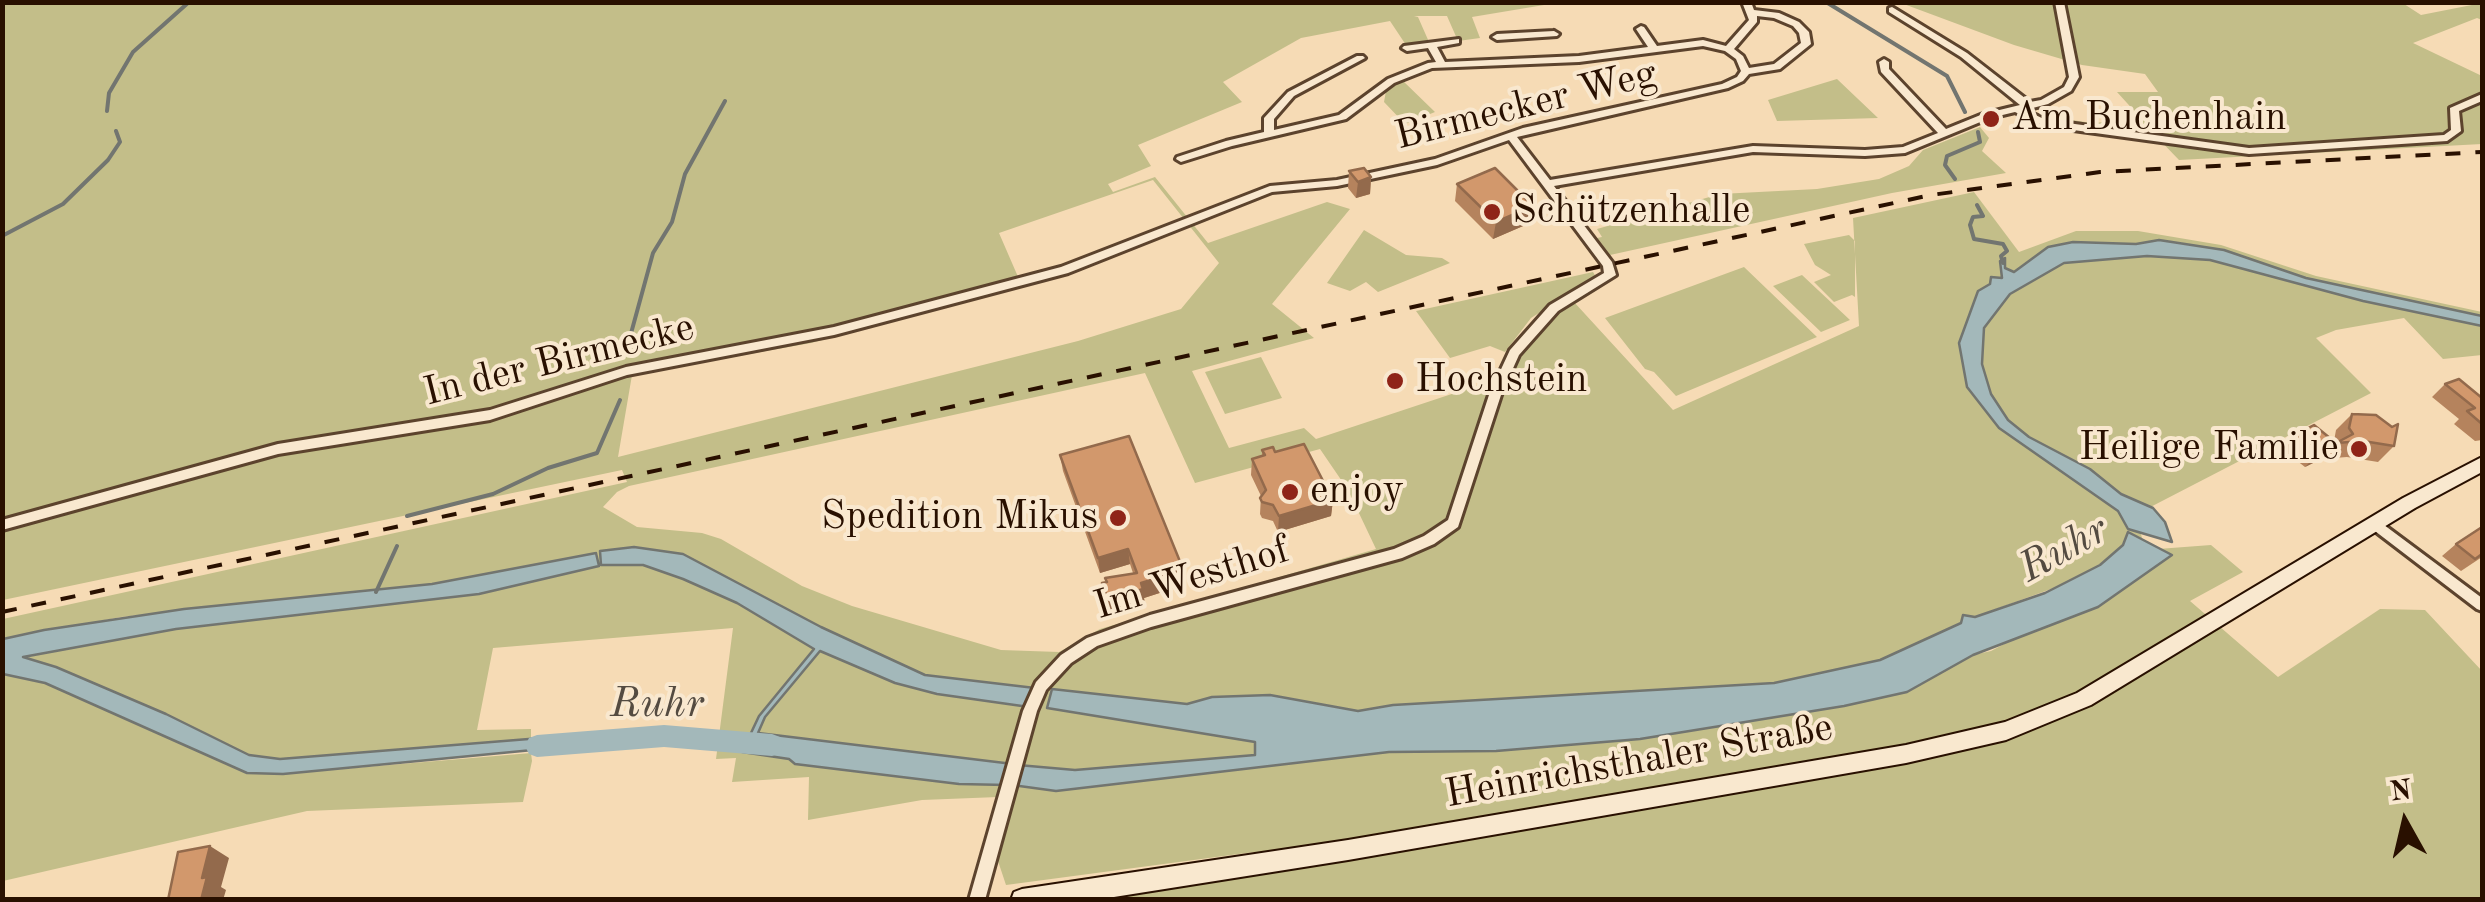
<!DOCTYPE html>
<meta charset="utf-8">
<style>
body{margin:0}
#map{position:relative;width:2485px;height:902px;overflow:hidden;background:#f6dbb5;font-family:"Old Standard TT",serif}
canvas{display:block}
.frame{position:absolute;inset:0;border:5px solid #291000;pointer-events:none}
.north{position:absolute;left:2355px;top:772px;width:100px;height:100px;-webkit-text-stroke:8px #f9e8cf;paint-order:stroke;rotate:352deg;font-size:28px;font-weight:700;line-height:40px;text-align:center;color:#291000}
.north::after{content:'';display:block;margin:auto;width:35px;height:45px;background:#291000;clip-path:polygon(50% 0,100% 100%,50% 72%,0 100%)}
</style>
<div id="map">
<canvas width="2485" height="902"></canvas>
<div class="frame"></div>
<div class="north">N</div>
</div>
<script>
const ctx = document.querySelector('canvas').getContext('2d');
ctx.lineJoin = 'round';
function fillPath(path, color) { ctx.fillStyle = color; ctx.fill(path, 'evenodd'); }
const toPath = rows => new Path2D(rows.map(r => 'M' + r).join(''));
function trace(path, color, width, dash) { ctx.strokeStyle = color; ctx.lineWidth = width; ctx.lineCap = dash ? 'butt' : 'round'; ctx.setLineDash(dash || []); ctx.stroke(path); }
function label(font, color, halo, rows, align = 'center') {
  ctx.font = font + ' "Old Standard TT",serif'; ctx.lineWidth = 8; ctx.setLineDash([]); ctx.textBaseline = 'middle'; ctx.strokeStyle = halo; ctx.fillStyle = color; for (const [text, x, y, turn = 0] of rows) {
    ctx.save(); ctx.translate(x, y); ctx.rotate((+turn || 0) * Math.PI / 180); ctx.textAlign = isNaN(turn) ? turn : align; if (halo) ctx.strokeText(text, 0, 0); ctx.fillText(text, 0, 0); ctx.restore();
  }
}
const green = toPath([
 [2401,2,2421,15,2482,3,2482,20,2477,18,2413,43,2482,76,2482,95,2449,113,2452,120,2450,135,2244,149,2181,139,2242,152,2446,139,2458,134,2458,111,2482,100,2482,144,2179,160,2152,132,2058,122,2058,118,2092,123,2120,121,2137,114,2117,92,2158,92,2145,74,2082,65,2014,45,1901,3],
 [2,3,1556,3,1472,17,1480,38,1458,41,1447,16,1418,16,1414,17,1418,17,1429,42,1406,45,1390,21,1301,38,1223,82,1242,102,1138,145,1151,166,1108,184,1113,192,1155,177,1208,243,1327,202,1350,209,1272,304,1314,338,1192,371,1229,448,1304,428,1316,439,1509,375,1525,345,1550,319,1574,302,1673,410,1859,326,1853,218,1974,192,2019,252,2076,231,2138,231,2221,245,2316,276,2482,312,2482,316,2306,278,2224,250,2159,240,2136,244,2073,242,2037,276,2064,263,2096,258,2147,256,2210,260,2363,301,2482,326,2482,355,2443,359,2404,318,2336,330,2316,338,2371,393,2135,515,2143,541,2128,531,2123,545,2084,577,1974,617,1964,615,1961,622,1880,660,1774,683,1393,705,1358,711,1212,697,1187,704,1053,689,1048,708,1255,742,1255,755,1075,770,1019,765,1056,791,1389,752,1496,751,1640,739,1844,706,1907,692,1973,655,1991,651,2172,555,2158,549,2211,545,2243,572,2190,601,2278,677,2380,609,2425,610,2482,671,2482,899,1087,899,1258,875,1254,852,1006,885,998,861,1017,757,998,797,922,800,808,820,809,777,732,782,736,758,716,759,733,628,493,648,477,730,531,729,531,739,280,759,249,755,57,667,20,657,176,629,479,594,599,566,597,553,432,584,121,617,3,639,3,619,627,482,622,470,3,600],
 [1153,180,1219,263,1181,309,1078,341,618,457,632,375,811,343,1022,286,999,233],
 [1145,373,1195,483,1320,449,1348,490,1376,549,1100,629,1059,652,1001,650,852,606,802,586,721,539,702,533,637,527,603,507,617,492,629,486],
 [1401,79,1435,112,1405,124,1384,102,1386,91],
 [1837,79,1878,118,1777,121,1768,100],
 [1980,127,1989,138,1982,151,2006,173,1892,193,1610,255,1597,238,1602,237,1597,229,1720,194,1817,189,1879,179,1909,166,1923,150],
 [1364,230,1406,255,1442,258,1450,263,1378,292,1366,282,1350,291,1327,283],
 [1849,235,1855,241,1855,297,1852,295,1834,302,1814,282,1831,275,1815,265,1804,244],
 [1744,267,1817,337,1676,396,1654,372,1645,369,1605,318],
 [1593,272,1596,277,1531,318,1505,352,1490,346,1450,358,1416,311],
 [1802,275,1850,320,1821,332,1773,286],
 [1261,357,1282,398,1225,414,1205,372],
 [2,674,45,683,247,773,283,774,531,753,532,761,523,802,307,811,3,881]
]);
const water = toPath([
 [2159,240,2224,250,2306,278,2482,316,2482,326,2363,301,2210,260,2147,256,2064,263,2010,294,1984,328,1982,364,1991,394,2008,420,2029,437,2090,469,2121,494,2153,508,2165,522,2172,542,2128,529,2118,511,1999,428,1967,387,1959,343,1978,291,1990,284,1991,277,2002,278,2000,261,2005,258,2005,268,2014,272,2048,247,2073,242,2136,244,2159,240],
 [2128,532,2172,555,2098,607,1973,655,1907,692,1844,706,1640,739,1496,751,1389,752,1056,791,1012,785,1018,765,1075,770,1255,755,1255,742,1047,708,1052,689,1187,704,1212,697,1270,695,1358,711,1393,705,1774,683,1880,660,1961,623,1963,615,1975,617,2045,593,2100,565,2123,545,2128,532],
 [634,547,683,554,821,627,925,675,1035,688,1029,707,937,694,895,683,820,651,765,717,758,733,1013,764,1007,785,959,784,795,764,789,759,742,752,759,716,814,649,737,603,683,579,643,565,601,565,600,551,634,547],
 [596,553,599,566,479,594,176,629,23,657,56,667,166,714,249,755,280,759,566,736,564,747,283,774,247,773,45,683,3,674,3,639,44,630,184,609,432,584,596,553]
]);
const stream = toPath([
 [1826,2,1947,76,1965,112],
 [107,111,109,93,133,52,189,2],
 [1955,179,1945,165,1947,156,1980,142,1978,132],
 [1977,205,1983,216,1973,217,1970,225,1974,239,2003,244,2007,251,2001,256,2003,263],
 [2,236,63,204,108,160,120,142,116,131],
 [627,348,653,253,672,222,685,174,725,101],
 [407,516,493,494,548,468,597,453,620,400],
 [376,592,397,546]
]);
const river = toPath([
 [664,725,772,734,780,737,784,745,780,753,772,756,664,747,537,757,529,754,525,746,529,738,537,735,664,725]
]);
const minor = toPath([
 [1742,2,1751,2,1754,10,1779,13,1799,22,1809,32,1811,44,1780,69,1749,74,1743,81,1728,88,1517,137,1550,180,1753,146,1865,150,1903,147,1938,133,1881,72,1879,62,1884,59,1889,62,1889,69,1946,129,1983,114,2020,105,1961,57,1889,12,1889,8,1892,7,1967,53,2030,102,2041,100,2064,87,2069,77,2055,2,2064,2,2079,77,2071,91,2048,104,2025,110,2046,120,2249,148,2444,135,2451,130,2450,108,2482,94,2482,101,2459,111,2461,131,2447,141,2249,154,2044,126,2015,112,1990,118,1905,153,1865,156,1753,152,1554,186,1612,262,1616,275,1558,311,1519,355,1501,395,1458,527,1434,544,1402,558,1151,627,1097,646,1071,663,1046,690,1037,711,985,900,969,900,1023,711,1036,682,1061,655,1087,638,1150,615,1394,549,1424,536,1448,520,1489,395,1510,350,1550,305,1604,273,1603,266,1509,140,1437,165,1337,186,1272,192,1068,273,834,335,627,375,490,420,278,454,2,530,2,520,278,444,490,410,626,367,834,327,1061,267,1270,186,1337,180,1435,159,1523,128,1722,84,1737,77,1741,71,1736,59,1725,51,1703,46,1579,62,1432,68,1394,83,1346,119,1232,146,1181,162,1176,159,1177,157,1226,141,1264,132,1264,118,1288,92,1357,56,1363,56,1365,58,1294,96,1274,119,1274,130,1339,115,1388,79,1428,63,1436,62,1428,48,1407,51,1402,48,1404,46,1459,39,1459,43,1437,47,1445,62,1579,56,1648,47,1636,29,1641,26,1644,27,1657,46,1703,40,1726,46,1749,20,1742,2],
 [1757,16,1774,18,1793,26,1799,33,1801,43,1774,64,1749,68,1743,56,1734,49,1757,22,1757,16],
 [1554,31,1559,34,1557,36,1497,40,1492,37,1497,34,1554,31],
 [2376,519,2482,598,2482,611,2477,609,2371,528,2369,524,2371,520,2376,519]
]);
const secondary = toPath([
 [2482,457,2482,472,2415,508,2091,705,2006,740,1906,763,1348,860,1095,900,1011,900,1014,892,1022,889,1348,840,1906,745,2005,722,2077,693,2403,498,2482,457]
]);
const rail = toPath([
 [2,612,1931,195,2100,172,2482,152]
]);
const wall = toPath([
 [1349,171,1371,177,1370,194,1356,198,1348,188],
 [1457,184,1530,223,1493,239,1455,201],
 [2445,384,2482,398,2482,440,2475,441,2454,424,2459,419,2432,397],
 [2352,414,2394,446,2378,462,2347,457,2321,459,2305,467,2283,450,2298,433,2334,441,2336,430],
 [1262,450,1275,452,1333,500,1331,516,1278,532,1273,521,1262,518,1260,514,1261,496,1251,475,1252,459,1262,456],
 [1060,455,1181,564,1182,579,1174,582,1175,588,1144,598,1145,604,1110,615,1104,599,1102,583,1133,573,1130,564,1100,573,1063,471],
 [2482,527,2482,557,2461,571,2442,556,2456,544]
]);
const shadedWall = toPath([
 [1371,177,1370,194,1356,198,1358,182],
 [1533,206,1530,223,1493,239,1496,222],
 [2336,443,2321,459,2305,467,2321,451],
 [1333,500,1331,516,1278,532,1279,516],
 [1128,549,1130,564,1100,573,1098,558],
 [1181,564,1182,579,1174,582,1175,588,1144,598,1145,604,1110,615,1108,600,1171,567],
 [210,846,229,858,221,887,226,890,223,900,201,900,202,878]
]);
const building = toPath([
 [1364,168,1371,177,1358,182,1349,171,1364,168],
 [1495,168,1533,206,1496,222,1457,184,1495,168],
 [2459,379,2482,398,2482,424,2467,411,2475,408,2445,384,2459,379],
 [2352,414,2376,415,2392,427,2398,424,2394,446,2363,441,2336,443,2321,451,2298,433,2314,425,2336,443,2353,434,2349,428,2352,414],
 [1129,436,1181,564,1171,567,1174,573,1141,583,1143,589,1108,600,1102,583,1107,582,1105,578,1137,573,1128,549,1098,558,1060,455,1129,436],
 [1304,444,1333,500,1279,516,1273,505,1262,502,1260,498,1266,490,1252,459,1265,455,1262,450,1273,447,1275,452,1304,444],
 [2482,527,2482,554,2475,559,2456,544,2482,527],
 [210,846,202,878,207,877,201,900,168,900,178,852,210,846]
]);
const markers = [
 [1991,119,10,"#8f2418"],
 [1492,212,10,"#8f2418"],
 [1395,381,10,"#8f2418"],
 [2359,449,10,"#8f2418"],
 [1290,492,10,"#8f2418"],
 [1118,518,10,"#8f2418"]
];
const streetNames = [
 ["Birmecker Weg",1526,106,-14],
 ["In der Birmecke",559,361,-14],
 ["Im Westhof",1192,579,-17],
 ["Heinrichsthaler Straße",1639,762,-10]
];
const poiNames = [
 ["Am Buchenhain",2011,119],
 ["Schützenhalle",1512,212],
 ["Hochstein",1415,381],
 ["Heilige Familie",2339,449,"right"],
 ["enjoy",1310,492],
 ["Spedition Mikus",1098,518,"right"]
];
const waterNames = [
 ["Ruhr",2064,550,-29],
 ["Ruhr",657,705]
];
fillPath(green, '#c3be89');
fillPath(water, '#a3b8ba');
trace(water, '#727570', 2.5);
trace(stream, '#727570', 4);
fillPath(river, '#a3b8ba');
trace(minor, '#5c432d', 6);
trace(secondary, '#291000', 4);
fillPath(minor, '#f9e8cf');
fillPath(secondary, '#f9e8cf');
trace(rail, '#291000', 4, [15, 15]);
fillPath(wall, '#b5835d');
fillPath(shadedWall, '#936a4c');
fillPath(building, '#d2986c');
trace(building, '#936a4c', 2.5);
for (const [x, y, r, color] of markers) { const dot = new Path2D(); dot.arc(x, y, r, 0, 2 * Math.PI); ctx.fillStyle = color; ctx.fill(dot); trace(dot, '#f9e8cf', 4); }
label('40px', '#291000', '#f9e8cf', streetNames);
label('40px', '#291000', '#f9e8cf', poiNames, 'left');
label('italic 42px', '#544b41', '#f9e8cf', waterNames);
</script>
